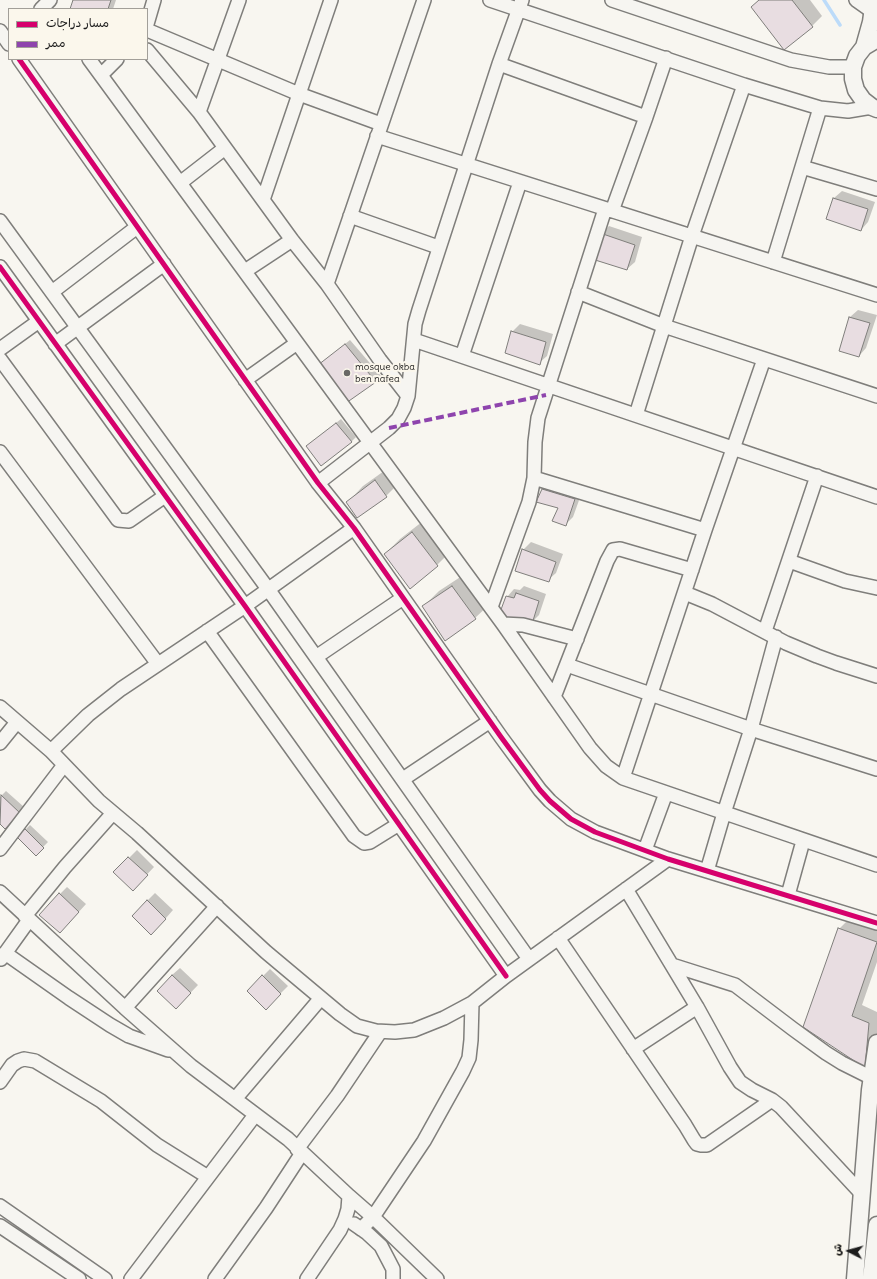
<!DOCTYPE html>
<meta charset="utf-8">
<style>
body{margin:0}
#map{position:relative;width:877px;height:1279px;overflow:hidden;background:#f8f6f0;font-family:Delius,"Playpen Sans Arabic",sans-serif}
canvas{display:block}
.legend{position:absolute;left:8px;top:8px;width:140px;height:52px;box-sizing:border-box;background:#fbf7ec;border:1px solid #a29f99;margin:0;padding:5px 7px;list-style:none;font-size:12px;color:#1c1c1c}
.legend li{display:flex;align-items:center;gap:8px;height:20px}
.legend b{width:20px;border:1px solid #a29f99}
.north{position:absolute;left:829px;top:1231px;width:40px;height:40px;-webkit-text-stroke:3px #fbf7ec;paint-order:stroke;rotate:276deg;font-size:11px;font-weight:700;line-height:16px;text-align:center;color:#1c1c1c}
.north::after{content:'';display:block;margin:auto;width:14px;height:18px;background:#1c1c1c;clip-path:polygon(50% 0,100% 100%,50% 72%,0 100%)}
</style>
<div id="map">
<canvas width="877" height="1279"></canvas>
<ul class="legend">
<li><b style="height:5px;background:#d6006c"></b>مسار دراجات</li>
<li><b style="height:5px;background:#8e44ad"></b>ممر</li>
</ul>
<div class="north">ش</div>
</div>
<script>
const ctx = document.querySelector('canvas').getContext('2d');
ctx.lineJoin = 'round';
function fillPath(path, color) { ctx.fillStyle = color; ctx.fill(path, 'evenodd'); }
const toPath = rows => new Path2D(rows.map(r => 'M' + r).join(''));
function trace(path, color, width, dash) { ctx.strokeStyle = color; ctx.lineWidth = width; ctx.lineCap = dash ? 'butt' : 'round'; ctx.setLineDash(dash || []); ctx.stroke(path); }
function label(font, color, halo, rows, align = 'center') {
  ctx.font = font + ' Delius,sans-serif'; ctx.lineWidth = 4; ctx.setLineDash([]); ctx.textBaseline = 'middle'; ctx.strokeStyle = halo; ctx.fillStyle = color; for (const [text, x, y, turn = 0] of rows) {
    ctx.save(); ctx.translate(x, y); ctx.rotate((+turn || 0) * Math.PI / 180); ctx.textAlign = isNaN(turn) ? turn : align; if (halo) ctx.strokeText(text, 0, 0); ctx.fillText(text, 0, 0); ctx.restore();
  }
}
const shadow = toPath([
 [74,0,116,0,113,9,71,9],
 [759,0,810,0,822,16,812,26,752,7],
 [842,191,875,202,868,222,861,230,834,198],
 [609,226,642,237,635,262,627,269,601,234],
 [858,310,877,315,866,348,859,356,840,350,850,317],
 [520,324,553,334,547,356,539,363,512,332],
 [350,340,381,376,347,401,319,365],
 [341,419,356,437,351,442,312,442],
 [391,466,401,481,386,496,348,502,363,486],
 [550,482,582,492,573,517,565,525,559,507,542,490],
 [427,518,452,550,437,565,385,554,400,539],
 [531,542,563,554,556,573,548,580,523,550],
 [468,572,491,603,475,618,445,640,423,607,439,591],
 [524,586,546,594,539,615,531,623,507,597,514,589,520,590],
 [6,791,24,807,5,828,0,823,0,797],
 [30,825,48,842,36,854,18,837],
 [137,850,154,867,140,882,115,872],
 [67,887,86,904,67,925,60,894],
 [155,893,173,910,159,926,147,901],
 [849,919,877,928,877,962,862,1005,877,1012,877,1033,875,1057,865,1067,804,1027,839,929],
 [180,968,198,985,176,1008,172,975],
 [270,969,288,986,266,1008,263,976]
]);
const stream = toPath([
 [824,0,840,25]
]);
const building = toPath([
 [73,0,111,0,108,9,70,9,73,0],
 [759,0,792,0,813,27,784,50,751,7,759,0],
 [833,198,868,209,861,231,826,219,833,198],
 [600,233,635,245,627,270,592,259,600,233],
 [849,317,870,323,859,357,839,351,849,317],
 [511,331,546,342,540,365,505,353,511,331],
 [345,344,376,382,346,403,318,365,345,344],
 [336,423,352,442,321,466,306,446,336,423],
 [375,480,387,497,357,518,346,502,375,480],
 [542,489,575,499,566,526,552,521,558,508,536,502,542,489],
 [412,532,438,566,410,589,384,554,412,532],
 [522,549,556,562,549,582,515,571,522,549],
 [452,586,476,619,445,641,422,606,452,586],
 [516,593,539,601,532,624,499,615,506,596,514,598,516,593],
 [1,795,20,813,5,829,0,824,1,795],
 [25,829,44,848,36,856,17,837,25,829],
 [128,857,148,875,133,891,113,872,128,857],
 [59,893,79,912,60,933,39,915,59,893],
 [147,900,166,919,151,935,132,916,147,900],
 [838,928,877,942,852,1016,869,1023,865,1068,803,1027,838,928],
 [172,975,191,993,176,1009,157,991,172,975],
 [262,975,281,994,266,1010,247,991,262,975]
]);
const minor = toPath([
 [490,0,744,85,820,108,848,111,872,107],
 [612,0,791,60,829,67,853,67],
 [856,0,873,12],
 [41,9,50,0],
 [147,24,154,0],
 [147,30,299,94,381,124],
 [0,31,9,44],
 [147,50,199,112,292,240,327,284,380,360,408,396],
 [19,59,318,483,354,528,501,737,540,790,550,801,571,819,595,832,668,859,877,923],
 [89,59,503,624,590,748,606,766,623,778,877,865],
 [499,64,646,117,612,211],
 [101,75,117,59],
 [199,112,239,0],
 [646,117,666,58],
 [377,136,877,295],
 [802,167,877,189],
 [180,183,225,148],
 [263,200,331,0],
 [350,216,438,247],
 [0,221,268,589,529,959],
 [773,262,820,108],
 [0,267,245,606,506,976],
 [245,271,292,240],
 [327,284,424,0],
 [52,292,137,227],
 [578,292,664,326,877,396],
 [414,340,877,497],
 [55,344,164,264],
 [0,349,39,321],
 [462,356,520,182],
 [0,359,118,520,129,521,165,496],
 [245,380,297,343],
 [636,415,692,236,744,85],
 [0,452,158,664],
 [534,478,705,530],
 [318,483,389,428,398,419,404,408,408,396,415,324,419,310,499,64,522,0],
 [789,561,845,581,877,588],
 [685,593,712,604,786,643,817,656,836,663,877,676],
 [491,607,529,502,534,478,535,442,538,418,605,209],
 [503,624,523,625,577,639],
 [207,631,354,836,364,843,370,842,399,824],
 [765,631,817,476],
 [316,657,403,598],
 [567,665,751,729,877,769],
 [554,697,607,561,613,550,620,549,692,570],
 [0,707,51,751,99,801,137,833,266,952,340,1014,357,1026,376,1031,395,1032,414,1030,444,1018,472,1003,506,976,668,859],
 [0,743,17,722],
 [51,751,88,715,121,689,245,606,354,528],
 [623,778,705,530,764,359],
 [403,779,490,721],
 [0,849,64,765],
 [645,850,666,793],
 [707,871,724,813,751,729,776,637],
 [626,889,697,1007,730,1067,740,1082,752,1090,772,1100,781,1107,862,1194],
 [0,892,125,1008,191,1066,288,1139,349,1196,348,1209,345,1219,340,1230,307,1279],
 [788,895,803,841],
 [25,916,65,867,113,813],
 [558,938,685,1125,694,1140,697,1144,701,1145,707,1145,772,1100],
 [5,953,69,998,110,1025,129,1036,168,1050],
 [1,959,29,920],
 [672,965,735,985,793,1029,826,1053,842,1063,872,1078],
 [125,1008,217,906],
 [633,1049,697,1007],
 [0,1082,12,1065,18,1061,24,1059,35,1061,101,1101,157,1145,208,1177],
 [235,1099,321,998],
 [297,1149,337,1096,380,1032],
 [349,1196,373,1217,437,1279],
 [0,1206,105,1279],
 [354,1224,367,1233,381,1246,393,1269,393,1279],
 [0,1226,79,1279],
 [361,1229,373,1217,424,1141,463,1071,469,1058,471,1040,472,1003],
 [131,1279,255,1115],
 [215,1279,266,1208,302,1153]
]);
const tertiary = toPath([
 [877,39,864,47,857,56,853,67,853,79,856,90,863,100,872,107,877,109],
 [864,47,871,22,874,0],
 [855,1279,870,1090,877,1043],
 [871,1279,877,1225]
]);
const quiet = toPath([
 [389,428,546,395]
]);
const cycleway = toPath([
 [19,59,318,483,354,528,501,737,540,790,550,801,571,819,595,832,668,859,877,923],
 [0,267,245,606,506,976]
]);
const markers = [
 [347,373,4,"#696866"]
];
const poiNames = [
 ["mosque okba",355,367],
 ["ben nafea",355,379]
];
fillPath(shadow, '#0003');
trace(stream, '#bcdbf9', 3.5);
fillPath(building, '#e8dde1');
trace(building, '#7f7e7b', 1);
trace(minor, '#7f7e7b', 16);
trace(tertiary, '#7f7e7b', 19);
trace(minor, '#f6f5f1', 13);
trace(tertiary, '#f6f5f1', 16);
trace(quiet, '#8e44ad', 4, [8, 4]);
trace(cycleway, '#d6006c', 5);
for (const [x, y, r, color] of markers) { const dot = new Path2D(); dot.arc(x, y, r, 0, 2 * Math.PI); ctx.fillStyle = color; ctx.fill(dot); trace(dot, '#fbf7ec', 1.5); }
label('10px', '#1c1c1c', '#fbf7ec', poiNames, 'left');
</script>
